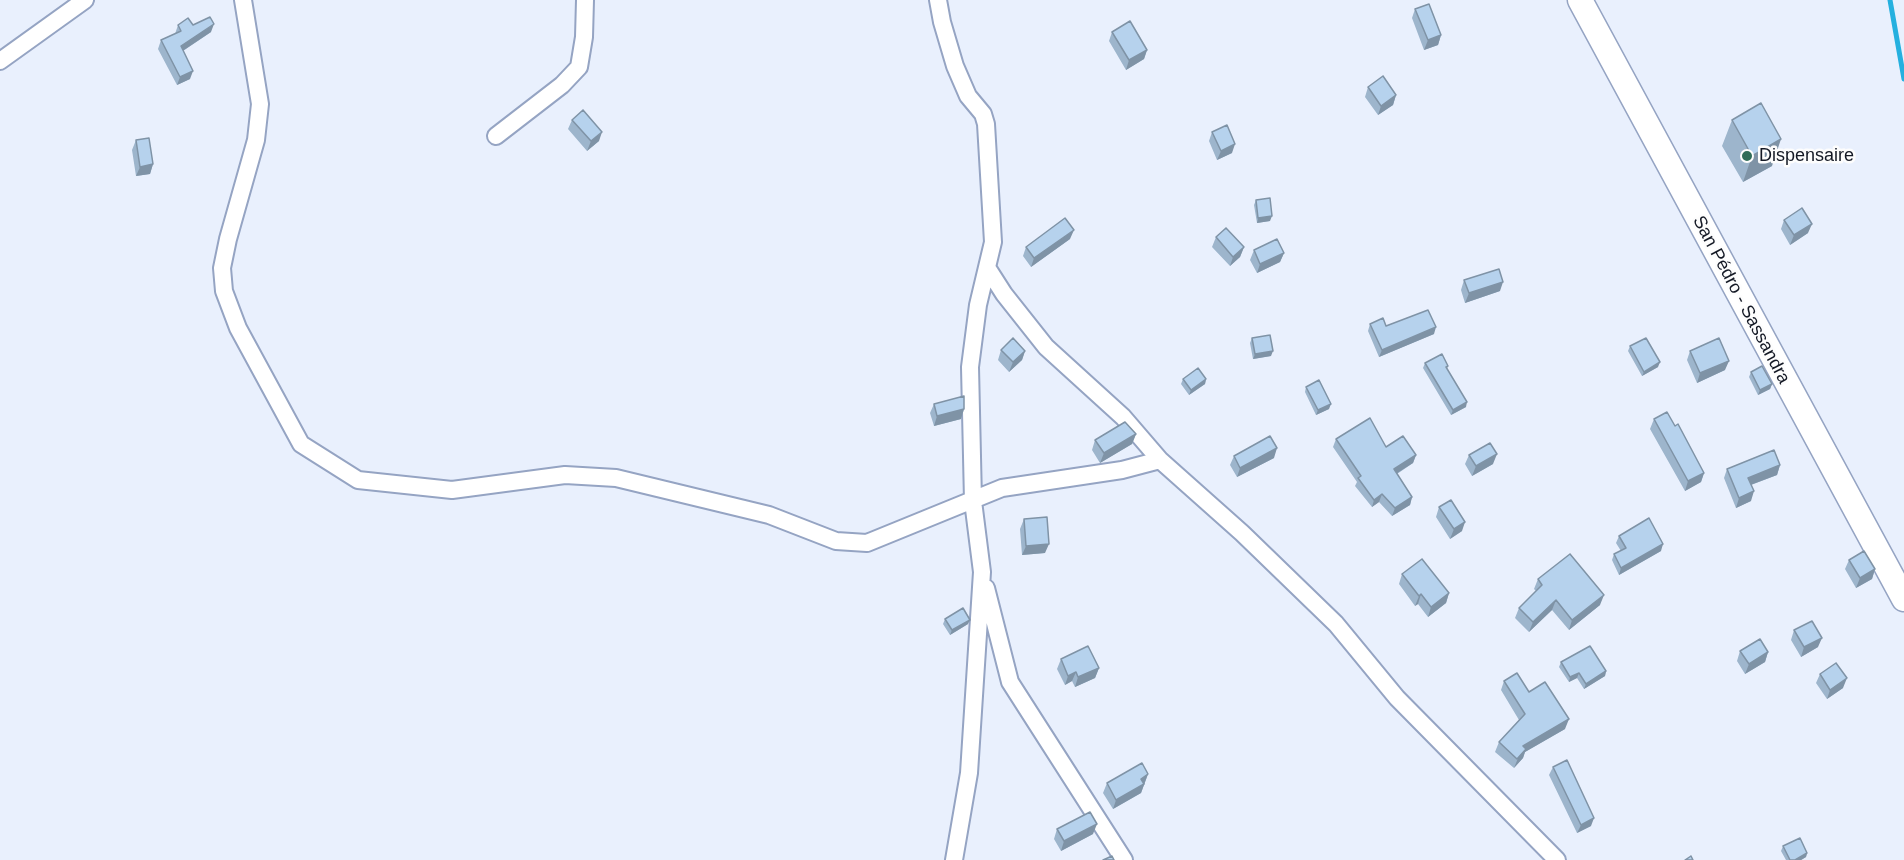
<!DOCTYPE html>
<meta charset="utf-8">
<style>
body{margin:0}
canvas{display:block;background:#e9f0fd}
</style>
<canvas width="1904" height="860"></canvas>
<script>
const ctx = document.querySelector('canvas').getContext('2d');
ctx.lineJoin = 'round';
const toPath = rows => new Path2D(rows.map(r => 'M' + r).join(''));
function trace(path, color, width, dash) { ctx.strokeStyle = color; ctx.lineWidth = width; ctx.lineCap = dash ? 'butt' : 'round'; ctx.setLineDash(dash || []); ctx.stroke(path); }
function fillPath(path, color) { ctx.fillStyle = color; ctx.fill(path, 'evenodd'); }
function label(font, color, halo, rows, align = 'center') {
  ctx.font = font + ' Helvetica,sans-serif'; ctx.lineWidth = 5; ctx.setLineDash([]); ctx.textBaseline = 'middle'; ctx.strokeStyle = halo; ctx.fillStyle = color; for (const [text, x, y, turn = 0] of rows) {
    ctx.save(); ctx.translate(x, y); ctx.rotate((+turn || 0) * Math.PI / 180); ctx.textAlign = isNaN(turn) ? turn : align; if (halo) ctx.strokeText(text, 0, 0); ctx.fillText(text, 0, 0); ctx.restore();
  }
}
const stream = toPath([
 [1890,0,1904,79]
]);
const street = toPath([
 [243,0,260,104,256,140,228,239,222,268,224,291,238,328,301,444,358,480,452,490,565,475,616,478,769,515,836,541,867,543,1002,488,1122,470,1160,460],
 [938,0,942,22,955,66,968,96,983,114,986,124,993,242,978,305,970,367,973,501,982,572,969,773,954,860],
 [0,61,85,0],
 [496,136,562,85,579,67,584,37,585,0],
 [988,269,1004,294,1046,347,1123,417,1160,460,1242,533,1336,624,1397,698,1557,860],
 [986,588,1010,682,1124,860]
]);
const secondary = toPath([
 [1580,0,1904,599]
]);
const wall = toPath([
 [1415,9,1441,35,1438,45,1424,50,1412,18],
 [178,25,193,25,211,32,183,51,190,79,177,85,158,49,161,40,175,34],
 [1112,32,1147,50,1144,59,1126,70,1109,41],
 [1368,87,1396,95,1393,105,1378,115,1365,97],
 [572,120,599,141,587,151,568,129],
 [1732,120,1772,166,1743,182,1722,146],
 [1212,132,1232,153,1217,160,1209,141],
 [136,140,153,164,150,174,136,176,132,150],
 [1256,200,1270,221,1257,223,1254,205],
 [1784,220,1808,233,1790,245,1781,229],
 [1216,237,1244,247,1240,257,1230,266,1212,247],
 [1070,239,1031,267,1023,256,1026,247],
 [1254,250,1284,253,1280,262,1257,273,1250,260],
 [1464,280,1500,291,1465,303,1461,290],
 [1370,324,1386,326,1434,334,1379,357,1368,331],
 [1252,338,1271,356,1253,359,1250,343],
 [1630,346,1658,367,1642,376,1628,351],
 [1001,350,1025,351,1022,360,1009,372,998,360],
 [1690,351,1725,370,1697,383,1687,360],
 [1425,363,1448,366,1447,369,1466,407,1451,415,1423,368],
 [1751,372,1772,384,1770,389,1758,395,1749,377],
 [1183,379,1206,379,1205,384,1189,395,1181,384],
 [1306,387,1329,409,1316,415,1305,392],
 [934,404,964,409,961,419,934,426,930,413],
 [1654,419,1704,473,1701,482,1685,491,1650,429],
 [1136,434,1132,444,1100,463,1092,450,1095,440],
 [1336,439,1416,455,1413,463,1397,474,1412,497,1410,505,1392,516,1379,502,1372,507,1355,486,1357,482,1333,447],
 [1469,455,1493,464,1472,476,1465,464],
 [1234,456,1274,458,1237,477,1230,465],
 [1780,465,1777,475,1751,485,1751,501,1736,508,1724,478,1727,469],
 [1439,507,1462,531,1450,539,1436,517],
 [1024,519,1045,553,1022,555,1020,529],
 [1619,536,1661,551,1619,575,1612,560,1614,554,1621,551,1616,543],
 [1849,560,1875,569,1872,579,1856,588,1845,569],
 [1402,574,1449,593,1446,603,1428,617,1418,604,1415,606,1399,584],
 [1538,579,1600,605,1569,630,1552,610,1529,632,1515,618,1519,608,1536,591,1534,589],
 [945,619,968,624,950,635,943,624],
 [1794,630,1818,647,1801,657,1791,640],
 [1740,651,1768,652,1765,662,1745,674,1737,661],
 [1061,659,1099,668,1095,678,1075,687,1072,681,1065,685,1057,669],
 [1561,662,1606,671,1605,676,1584,689,1577,678,1569,682,1559,667],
 [1820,674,1843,688,1827,699,1816,683],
 [1504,681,1529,692,1565,729,1525,752,1523,758,1514,768,1495,752,1499,742,1519,720,1501,690],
 [1553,767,1591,826,1577,833,1549,775],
 [1148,774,1141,793,1113,809,1103,793,1107,783],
 [1057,829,1093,834,1061,851,1054,839],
 [1783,846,1807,853,1806,857,1801,860,1786,860,1781,851]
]);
const shadedWall = toPath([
 [214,24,211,32,178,54,181,46],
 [1441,35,1438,45,1424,50,1428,40],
 [1147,50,1144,59,1126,70,1129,60],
 [193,71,190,79,177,85,180,77],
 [1396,95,1393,105,1378,115,1381,106],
 [602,132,599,141,587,151,591,141],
 [1781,139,1772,166,1743,182,1752,156],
 [1235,144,1232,153,1217,160,1221,151],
 [153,164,150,174,136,176,140,167],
 [1272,216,1270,221,1257,223,1258,218],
 [1812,224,1808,233,1790,245,1794,235],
 [1074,230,1070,239,1031,267,1034,258],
 [1244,247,1240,257,1230,266,1233,257],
 [1284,253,1280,262,1257,273,1260,264],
 [1503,282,1500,291,1465,303,1469,293],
 [1436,327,1434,334,1379,357,1382,350],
 [1025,351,1022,360,1009,372,1013,362],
 [1273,351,1271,356,1253,359,1255,354],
 [1729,361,1725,370,1697,383,1700,373],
 [1660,362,1658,367,1642,376,1644,372],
 [1206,379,1205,384,1189,395,1191,390],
 [1772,384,1770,389,1758,395,1760,390],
 [1467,402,1466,407,1451,415,1453,410],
 [1331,404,1329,409,1316,415,1318,410],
 [964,409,961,419,934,426,937,416],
 [1136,434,1132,444,1100,463,1104,453],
 [1277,448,1274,458,1237,477,1240,468],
 [1497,454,1493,464,1472,476,1476,466],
 [1416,455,1413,463,1391,477,1394,469],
 [1780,465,1777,475,1745,487,1748,478],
 [1704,473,1701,482,1685,491,1688,481],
 [1754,491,1751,501,1736,508,1739,498],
 [1382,494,1379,502,1372,507,1374,500],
 [1412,497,1410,505,1392,516,1395,508],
 [1465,522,1462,531,1450,539,1454,529],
 [1049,544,1045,553,1022,555,1026,546],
 [1663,544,1661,551,1619,575,1621,568],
 [1875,569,1872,579,1856,588,1860,578],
 [1449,593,1446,603,1428,617,1431,607],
 [1421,594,1418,604,1415,606,1419,596],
 [1604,595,1600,605,1569,630,1572,620],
 [1556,600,1552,610,1529,632,1533,622],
 [970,620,968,624,950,635,952,630],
 [1822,638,1818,647,1801,657,1804,647],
 [1768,652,1765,662,1745,674,1749,664],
 [1099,668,1095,678,1075,687,1078,677],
 [1606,671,1605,676,1584,689,1586,684],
 [1076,672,1072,681,1065,685,1068,676],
 [1579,673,1577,678,1569,682,1570,677],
 [1847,678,1843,688,1827,699,1830,690],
 [1569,719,1565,729,1525,752,1523,758,1514,768,1523,746],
 [1148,774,1141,793,1113,809,1116,800,1141,779],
 [1594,818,1591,826,1577,833,1581,825],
 [1097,824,1093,834,1061,851,1064,841],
 [1807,853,1806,857,1801,860,1795,860]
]);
const building = toPath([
 [1429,4,1441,35,1428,40,1415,9,1429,4],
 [210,17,214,24,181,46,193,71,180,77,161,40,181,31,178,25,188,18,193,25,210,17],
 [1130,21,1147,50,1129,60,1112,32,1130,21],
 [1383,76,1396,95,1381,106,1368,87,1383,76],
 [1761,103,1781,139,1752,156,1732,120,1761,103],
 [583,110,602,132,591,141,572,120,583,110],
 [1227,125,1235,144,1221,151,1212,132,1227,125],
 [149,138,153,164,140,167,136,140,149,138],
 [1270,198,1272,216,1258,218,1256,200,1270,198],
 [1802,208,1812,224,1794,235,1784,220,1802,208],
 [1065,218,1074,230,1034,258,1026,247,1065,218],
 [1226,228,1244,247,1233,257,1216,237,1226,228],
 [1277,239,1284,253,1260,264,1254,250,1277,239],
 [1499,269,1503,282,1469,293,1464,280,1499,269],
 [1428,310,1436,327,1382,350,1370,324,1383,318,1386,326,1428,310],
 [1270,335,1273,351,1255,354,1252,338,1270,335],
 [1013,338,1025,351,1013,362,1001,350,1013,338],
 [1646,338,1660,362,1644,372,1630,346,1646,338],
 [1719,338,1729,361,1700,373,1690,351,1719,338],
 [1442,354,1448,366,1446,367,1467,402,1453,410,1425,363,1442,354],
 [1762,366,1772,384,1760,390,1751,372,1762,366],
 [1198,368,1206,379,1191,390,1183,379,1198,368],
 [1319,380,1331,404,1318,410,1306,387,1319,380],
 [964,396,964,409,937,416,934,404,964,396],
 [1667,412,1675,426,1678,424,1704,473,1688,481,1654,419,1667,412],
 [1370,418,1386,447,1403,436,1416,455,1394,469,1412,497,1395,508,1382,494,1374,500,1358,478,1361,476,1336,439,1370,418],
 [1125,422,1136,434,1104,453,1095,440,1125,422],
 [1270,436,1277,448,1240,468,1234,456,1270,436],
 [1490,443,1497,454,1476,466,1469,455,1490,443],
 [1774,450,1780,465,1748,478,1754,491,1739,498,1727,469,1774,450],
 [1451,500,1465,522,1454,529,1439,507,1451,500],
 [1047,517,1049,544,1026,546,1024,519,1047,517],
 [1649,518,1663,544,1621,568,1614,554,1626,548,1619,536,1649,518],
 [1864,551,1875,569,1860,578,1849,560,1864,551],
 [1570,554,1604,595,1572,620,1556,600,1533,622,1519,608,1542,585,1538,579,1570,554],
 [1422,559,1449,593,1431,607,1421,594,1419,596,1402,574,1422,559],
 [963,608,970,620,952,630,945,619,963,608],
 [1812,621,1822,638,1804,647,1794,630,1812,621],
 [1760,639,1768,652,1749,664,1740,651,1760,639],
 [1088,646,1099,668,1078,677,1076,672,1068,676,1061,659,1088,646],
 [1590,646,1606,671,1586,684,1579,673,1570,677,1561,662,1590,646],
 [1836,663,1847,678,1830,690,1820,674,1836,663],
 [1517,673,1529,692,1545,682,1569,719,1523,746,1526,749,1517,759,1499,742,1525,714,1504,681,1517,673],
 [1567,760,1594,818,1581,825,1553,767,1567,760],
 [1142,763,1148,774,1141,779,1144,784,1116,800,1107,783,1142,763],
 [1090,812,1097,824,1064,841,1057,829,1090,812],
 [1800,838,1807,853,1795,860,1790,860,1783,846,1800,838],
 [1112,856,1114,860,1103,860,1112,856],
 [1691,856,1693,860,1685,860,1691,856]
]);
const markers = [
 [1747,156,6,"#2f6c58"]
];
const poiNames = [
 ["Dispensaire",1759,156]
];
const streetNames = [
 ["San Pédro - Sassandra",1741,300,62]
];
trace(stream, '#25b0df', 5);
trace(street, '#95a4c3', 20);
trace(secondary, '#95a4c3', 27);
trace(street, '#fff', 16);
trace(secondary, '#fff', 24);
fillPath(wall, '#9db5cc');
fillPath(shadedWall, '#7f93a6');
fillPath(building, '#b6d2ed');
trace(building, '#7f93a6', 1.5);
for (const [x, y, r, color] of markers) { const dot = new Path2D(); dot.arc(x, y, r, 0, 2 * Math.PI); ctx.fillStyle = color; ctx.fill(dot); trace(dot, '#fdfdfd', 2); }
label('18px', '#141925', '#fdfdfd', poiNames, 'left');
label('18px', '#141925', '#fdfdfd', streetNames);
</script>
